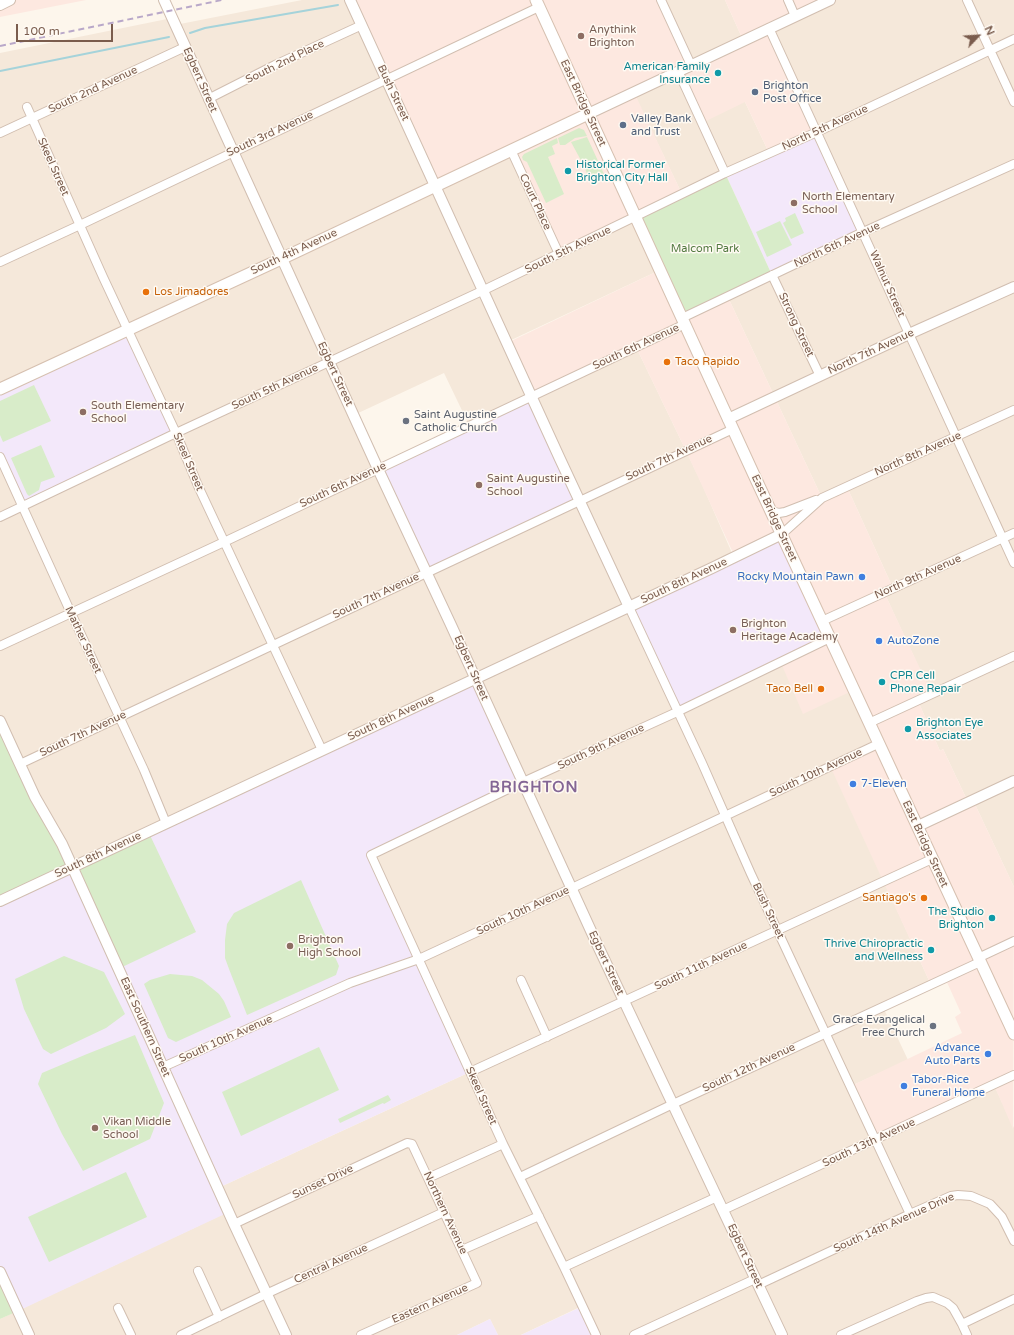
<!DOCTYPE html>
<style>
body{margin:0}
#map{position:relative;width:1014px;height:1335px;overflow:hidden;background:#fdf6ec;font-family:"Varela Round",sans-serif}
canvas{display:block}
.north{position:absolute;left:958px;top:16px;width:40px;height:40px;-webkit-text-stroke:3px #fffaf3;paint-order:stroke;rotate:65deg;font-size:11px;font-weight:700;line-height:16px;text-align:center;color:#7a5c4d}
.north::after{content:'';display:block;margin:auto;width:14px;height:18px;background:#7a5c4d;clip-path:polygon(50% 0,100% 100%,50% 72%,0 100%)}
.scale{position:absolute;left:16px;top:24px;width:97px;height:18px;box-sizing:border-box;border:2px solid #7a5c4d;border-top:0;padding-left:5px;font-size:12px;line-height:14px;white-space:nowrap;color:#7a5c4d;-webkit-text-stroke:3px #fffaf3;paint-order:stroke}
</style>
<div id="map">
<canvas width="1014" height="1335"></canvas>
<div class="north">N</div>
<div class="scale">100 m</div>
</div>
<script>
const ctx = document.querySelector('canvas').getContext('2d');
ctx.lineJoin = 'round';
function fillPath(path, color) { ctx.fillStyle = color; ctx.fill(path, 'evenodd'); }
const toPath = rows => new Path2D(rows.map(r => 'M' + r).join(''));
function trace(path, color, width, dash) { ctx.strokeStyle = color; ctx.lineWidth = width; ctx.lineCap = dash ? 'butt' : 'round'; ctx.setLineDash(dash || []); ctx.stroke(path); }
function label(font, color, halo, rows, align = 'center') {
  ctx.font = font + ' "Varela Round",sans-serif'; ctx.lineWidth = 3; ctx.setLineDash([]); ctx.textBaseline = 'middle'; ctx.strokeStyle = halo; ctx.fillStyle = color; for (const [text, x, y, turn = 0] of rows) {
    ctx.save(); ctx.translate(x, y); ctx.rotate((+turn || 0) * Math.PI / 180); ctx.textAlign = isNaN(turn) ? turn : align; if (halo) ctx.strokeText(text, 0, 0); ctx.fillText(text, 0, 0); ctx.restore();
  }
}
const residential = toPath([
 [302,0,350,0,511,150,636,216,660,270,507,342,636,347,701,482,780,663,854,690,878,744,884,881,931,985,883,1007,908,1060,851,1086,994,1085,1014,1128,1014,1335,596,1335,582,1306,521,1335,498,1335,490,1319,457,1335,0,1335,0,1319,228,1212,218,1188,470,1072,72,867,0,722,0,53,172,18,175,25],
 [444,373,469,425,426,573,354,415],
 [661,0,725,0,743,40,691,65],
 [830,0,1014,0,1014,887,973,800,968,802,943,749,940,751,918,701,931,694,884,592,893,588,847,487,822,498,727,295,817,255,769,28],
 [678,71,745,102,769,153,682,194,633,92]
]);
const commercial = toPath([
 [10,0,86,0,0,17,0,5],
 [350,0,661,0,691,65,743,40,725,0,830,0,769,28,817,132,769,153,745,102,702,123,678,71,634,92,682,194,559,254,511,150,436,186],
 [660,270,727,295,822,498,847,487,893,588,884,592,932,694,918,701,940,751,943,749,968,802,973,800,1014,887,1013,1129,994,1085,875,1140,851,1086,962,1033,955,1017,961,1013,945,978,931,985,830,766,878,744,854,690,803,714,735,557,686,451,636,347,532,395,507,343]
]);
const education = toPath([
 [817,132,863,232,772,275,725,173],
 [128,330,176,434,23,507,0,457,0,390],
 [532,395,580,500,426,573,378,469],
 [782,534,830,638,677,712,629,607],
 [475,678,523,782,372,855,470,1072,218,1188,229,1212,18,1311,0,1272,0,901],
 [583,1306,596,1335,521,1335],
 [490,1319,498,1335,457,1335]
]);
const green = toPath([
 [579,128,584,130,587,136,575,138,565,145,560,145,558,138],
 [587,137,604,174,590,181,584,166,571,142],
 [557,138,558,143,552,146,555,154,548,157,564,194,546,203,527,162,523,160,522,157,524,154],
 [725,173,772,275,682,318,636,216],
 [795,213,804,233,791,239,783,223,786,221,785,218],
 [780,221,792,245,767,257,756,232],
 [34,385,51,421,3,442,0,435,0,401],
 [41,445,55,477,41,482,39,490,29,496,27,494,11,458],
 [0,722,72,867,148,831,196,932,118,969,72,868,0,901],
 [301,880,339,966,336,975,247,1015,229,969,225,958,225,940,227,924,234,913],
 [64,956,104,972,125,1014,106,1028,51,1054,43,1049,24,1009,15,979],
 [170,974,192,976,202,980,219,994,224,1001,231,1017,176,1042,168,1038,144,984,150,980],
 [135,1035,164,1103,150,1139,83,1171,62,1134,38,1084,42,1073,87,1054],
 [319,1047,339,1090,241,1136,222,1092],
 [388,1095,391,1100,384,1104,383,1103,340,1123,338,1119],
 [126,1172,147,1217,49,1262,28,1217],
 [0,1272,18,1311,0,1319]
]);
const stream = toPath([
 [190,33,205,28,338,5],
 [0,71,169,37]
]);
const minor = toPath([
 [661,0,691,65],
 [788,0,795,16],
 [967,0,1014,102],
 [769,28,1014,563],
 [678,71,725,173],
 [208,99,275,65,362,25],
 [27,107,103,277,176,433,199,488,322,750],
 [0,133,185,47],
 [511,150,559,254],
 [0,262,80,225,539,7],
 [772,275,820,376],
 [682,318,863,232,1014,164],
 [0,457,71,613,144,770,166,823],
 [771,511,779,513,785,512,816,500],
 [0,517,176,433,484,290,725,173,817,132,1014,39],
 [782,534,822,498,1014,410],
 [629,607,702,763,751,874,910,1214],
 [822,621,1014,533],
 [0,646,224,542,685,324],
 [869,723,1014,656],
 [20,764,733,429],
 [978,958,1014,941],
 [521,980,547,1037],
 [163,1067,350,983,419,959,572,888,878,744],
 [470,1072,932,859],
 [520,1177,673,1104,980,962],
 [428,1178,503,1144],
 [723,1210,1014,1075],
 [234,1224,407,1143,412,1144,477,1283,361,1335],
 [462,1250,539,1216],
 [564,1267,717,1197],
 [198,1271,219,1317],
 [758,1285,910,1214,951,1196,958,1195,971,1196,990,1204,1002,1217,1014,1241],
 [118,1308,131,1335],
 [962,1324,1014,1299],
 [181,1335,266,1294,444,1212],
 [596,1335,564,1267,503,1144,371,855,523,782,677,712,830,638],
 [634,1335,755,1279],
 [841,1335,917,1301,926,1298,933,1297,947,1303,953,1308,962,1324,967,1335]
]);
const tertiary = toPath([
 [164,0,378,469,451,625,597,944,782,1335],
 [350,0,560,459,629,607],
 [0,5,10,0],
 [588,114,830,0],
 [728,419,909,334,1014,287],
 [0,721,35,797,62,844,234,1224,286,1335],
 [918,826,1014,781],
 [0,901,712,568,782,534],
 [0,1272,29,1335]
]);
const secondary = toPath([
 [536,0,754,475,1014,1034],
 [0,389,281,259,588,114]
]);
const rail = toPath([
 [0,46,222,0]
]);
const markers = [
 [581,36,4,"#8d6e63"],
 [718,73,4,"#0f9aa8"],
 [755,92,4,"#5c6f8a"],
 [623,125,4,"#5c6f8a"],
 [568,171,4,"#0f9aa8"],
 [794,203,4,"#8d6e63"],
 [146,292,4,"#e8710a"],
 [667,362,4,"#e8710a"],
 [83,412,4,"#8d6e63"],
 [406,421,4,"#6b7280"],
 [479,485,4,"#8d6e63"],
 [862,577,4,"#3f7fe0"],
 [733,630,4,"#8d6e63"],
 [879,641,4,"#3f7fe0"],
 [882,682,4,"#0f9aa8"],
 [821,689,4,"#e8710a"],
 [908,729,4,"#0f9aa8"],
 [853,784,4,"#3f7fe0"],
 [924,898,4,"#e8710a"],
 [992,918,4,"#0f9aa8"],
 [290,946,4,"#8d6e63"],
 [931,950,4,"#0f9aa8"],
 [933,1026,4,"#6b7280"],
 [988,1054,4,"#3f7fe0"],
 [904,1086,4,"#3f7fe0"],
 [95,1128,4,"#8d6e63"]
];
const educationNames = [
 ["Anythink",589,30],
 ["Brighton",589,43],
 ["North Elementary",802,197],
 ["School",802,210],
 ["South Elementary",91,406],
 ["School",91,419],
 ["Saint Augustine",487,479],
 ["School",487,492],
 ["Brighton",741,624],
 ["Heritage Academy",741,637],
 ["Brighton",298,940],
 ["High School",298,953],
 ["Vikan Middle",103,1122],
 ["School",103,1135]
];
const streetNames = [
 ["South 2nd Place",285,62,-26],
 ["Egbert Street",200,80,66],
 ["South 2nd Avenue",93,90,-25],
 ["Bush Street",393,93,65],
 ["East Bridge Street",583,103,65],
 ["North 5th Avenue",825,128,-25],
 ["South 3rd Avenue",270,134,-25],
 ["Skeel Street",53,167,66],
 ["Court Place",535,202,65],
 ["North 6th Avenue",837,245,-25],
 ["South 5th Avenue",568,250,-26],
 ["South 4th Avenue",294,252,-25],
 ["Walnut Street",887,284,66],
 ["Strong Street",796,325,65],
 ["South 6th Avenue",636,347,-25],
 ["North 7th Avenue",871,352,-25],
 ["Egbert Street",335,374,65],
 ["South 5th Avenue",275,387,-25],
 ["North 8th Avenue",918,454,-24],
 ["South 7th Avenue",669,458,-25],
 ["Skeel Street",188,462,67],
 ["South 6th Avenue",343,485,-25],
 ["East Bridge Street",774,518,65],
 ["North 9th Avenue",918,577,-24],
 ["South 8th Avenue",684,581,-25],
 ["South 7th Avenue",376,596,-25],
 ["Mather Street",83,640,65],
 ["Egbert Street",471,668,66],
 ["South 8th Avenue",391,718,-25],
 ["South 7th Avenue",83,734,-25],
 ["South 9th Avenue",601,747,-25],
 ["South 10th Avenue",816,773,-25],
 ["East Bridge Street",925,844,65],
 ["South 8th Avenue",98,855,-25],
 ["South 10th Avenue",523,911,-25],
 ["Bush Street",768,911,65],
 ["Egbert Street",606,963,65],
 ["South 11th Avenue",701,966,-25],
 ["East Southern Street",145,1027,66],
 ["South 10th Avenue",226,1039,-24],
 ["South 12th Avenue",749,1068,-25],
 ["Skeel Street",481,1096,66],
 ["South 13th Avenue",869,1143,-25],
 ["Sunset Drive",323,1182,-25],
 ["Northern Avenue",445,1213,65],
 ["South 14th Avenue Drive",894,1223,-24],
 ["Egbert Street",745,1256,65],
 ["Central Avenue",331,1264,-25],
 ["Eastern Avenue",430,1304,-24]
];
const cultureNames = [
 ["American Family",710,67],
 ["Insurance",710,80],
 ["Historical Former",576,165,"left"],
 ["Brighton City Hall",576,178,"left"],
 ["CPR Cell",890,676,"left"],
 ["Phone Repair",890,689,"left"],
 ["Brighton Eye",916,723,"left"],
 ["Associates",916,736,"left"],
 ["The Studio",984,912],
 ["Brighton",984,925],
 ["Thrive Chiropractic",923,944],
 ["and Wellness",923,957]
];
const serviceNames = [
 ["Brighton",763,86],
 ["Post Office",763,99],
 ["Valley Bank",631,119],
 ["and Trust",631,132]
];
const parkNames = [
 ["Malcom Park",705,249]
];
const foodNames = [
 ["Los Jimadores",154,292],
 ["Taco Rapido",675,362],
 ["Taco Bell",813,689,"right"],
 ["Santiago's",916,898,"right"]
];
const worshipNames = [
 ["Saint Augustine",414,415],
 ["Catholic Church",414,428],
 ["Grace Evangelical",925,1020,"right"],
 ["Free Church",925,1033,"right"]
];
const shopNames = [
 ["Rocky Mountain Pawn",854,577,"right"],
 ["AutoZone",887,641],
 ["7-Eleven",861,784],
 ["Advance",980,1048,"right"],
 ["Auto Parts",980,1061,"right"],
 ["Tabor-Rice",912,1080],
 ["Funeral Home",912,1093]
];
const districtNames = [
 ["BRIGHTON",534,788]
];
fillPath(residential, '#f5e8da');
fillPath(commercial, '#fde8e0');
fillPath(education, '#f3e8fa');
fillPath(green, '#d8ecc9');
trace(stream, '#a5d3da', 2);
trace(minor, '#d1beb0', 10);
trace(tertiary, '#d1beb0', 12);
trace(secondary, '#d6c0b0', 13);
trace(minor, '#fff', 8);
trace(tertiary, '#fff', 10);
trace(secondary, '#fff', 11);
trace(rail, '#b9a8c9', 2, [6, 4]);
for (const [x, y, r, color] of markers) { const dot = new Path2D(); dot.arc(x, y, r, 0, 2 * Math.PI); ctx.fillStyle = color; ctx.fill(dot); trace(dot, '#fffaf3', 1.5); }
label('11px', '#785e54', '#fffaf3', educationNames, 'left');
label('11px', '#7a5c4d', '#fffaf3', streetNames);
label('11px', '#0d838f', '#fffaf3', cultureNames, 'right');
label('11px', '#4e5e75', '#fffaf3', serviceNames, 'left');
label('11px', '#537a41', '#fffaf3', parkNames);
label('11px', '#c56008', '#fffaf3', foodNames, 'left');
label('11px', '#5b616d', '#fffaf3', worshipNames, 'left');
label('11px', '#366cbe', '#fffaf3', shopNames, 'left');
ctx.letterSpacing = '1px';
label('bold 15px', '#846695', '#fffaf3', districtNames);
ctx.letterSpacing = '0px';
</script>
